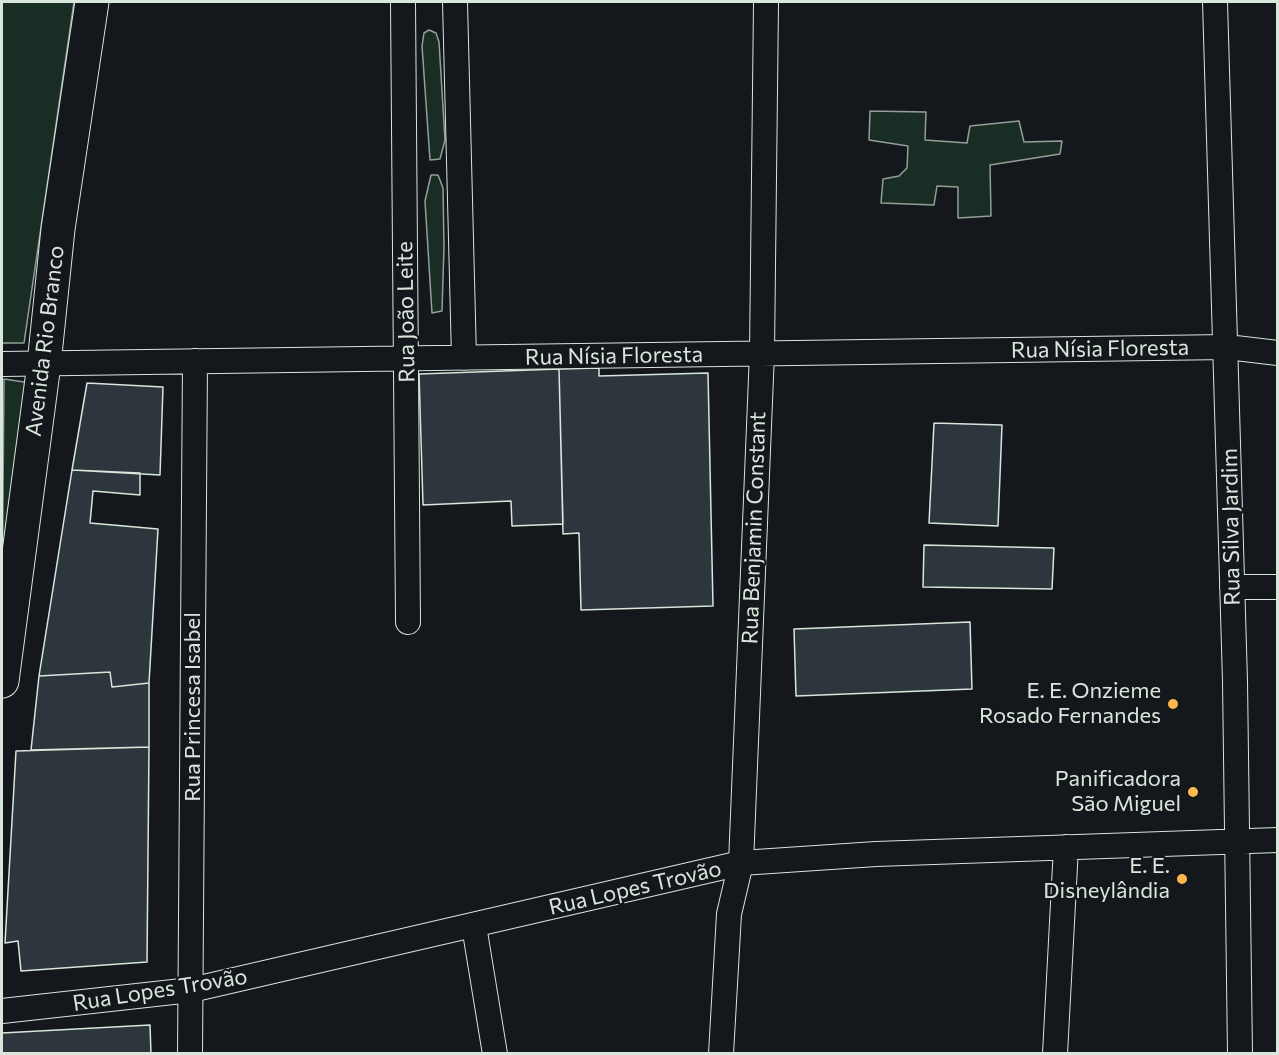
<!DOCTYPE html>
<meta charset="utf-8">
<style>
body{margin:0}
#map{position:relative;width:1279px;height:1055px;overflow:hidden;background:#14181c;font-family:Commissioner,sans-serif}
canvas{display:block}
.frame{position:absolute;inset:0;border:3px solid #d8e6dc;pointer-events:none}
</style>
<div id="map">
<canvas width="1279" height="1055"></canvas>
<div class="frame"></div>
</div>
<script>
const ctx = document.querySelector('canvas').getContext('2d');
ctx.lineJoin = 'round';
function fillPath(path, color) { ctx.fillStyle = color; ctx.fill(path, 'evenodd'); }
const toPath = rows => new Path2D(rows.map(r => 'M' + r).join(''));
function trace(path, color, width, dash) { ctx.strokeStyle = color; ctx.lineWidth = width; ctx.lineCap = dash ? 'butt' : 'round'; ctx.setLineDash(dash || []); ctx.stroke(path); }
function label(font, color, halo, rows, align = 'center') {
  ctx.font = font + ' Commissioner,sans-serif'; ctx.lineWidth = 4.5; ctx.setLineDash([]); ctx.textBaseline = 'middle'; ctx.strokeStyle = halo; ctx.fillStyle = color; for (const [text, x, y, turn = 0] of rows) {
    ctx.save(); ctx.translate(x, y); ctx.rotate((+turn || 0) * Math.PI / 180); ctx.textAlign = isNaN(turn) ? turn : align; if (halo) ctx.strokeText(text, 0, 0); ctx.fillText(text, 0, 0); ctx.restore();
  }
}
const green = toPath([
 [2,2,74,2,24,343,2,343,2,2],
 [429,30,436,33,439,42,445,140,440,159,430,160,422,46,424,33,429,30],
 [870,111,926,112,925,140,967,143,970,126,1019,121,1024,142,1062,141,1060,154,990,165,991,216,958,218,958,187,937,186,934,205,881,203,883,179,899,176,907,168,908,146,869,140,870,111],
 [431,175,438,175,443,188,444,247,442,311,432,313,425,201,431,175],
 [4,379,24,382,31,393,2,616,4,379]
]);
const building = toPath([
 [599,368,599,376,708,373,713,606,581,610,579,533,563,534,559,369,599,368],
 [559,369,563,524,512,526,511,501,423,505,419,374,559,369],
 [87,383,163,387,160,475,72,470,87,383],
 [934,423,1002,425,998,526,929,523,934,423],
 [72,470,140,473,140,495,93,491,90,523,158,529,149,683,112,687,110,672,39,676,72,470],
 [924,545,1054,548,1052,589,923,587,924,545],
 [970,622,972,689,796,696,794,629,970,622],
 [110,672,112,687,149,683,149,747,31,750,39,676,110,672],
 [149,747,147,962,21,971,18,941,5,943,16,751,149,747],
 [150,1025,151,1054,2,1054,2,1033,150,1025]
]);
const minor = toPath([
 [403,2,408,622],
 [455,2,464,358],
 [1215,2,1235,681,1240,1054],
 [2,364,1227,347,1278,353],
 [1232,587,1278,587],
 [474,926,495,1054],
 [2,1011,191,990,741,863,876,854,1278,840],
 [190,1054,195,361],
 [721,1054,729,914,741,863,762,353,766,2],
 [1055,1054,1066,847]
]);
const secondary = toPath([
 [2,681,44,364,58,229,92,2]
]);
const markers = [
 [1173,704,6,"#ffb74d"],
 [1193,792,6,"#ffb74d"],
 [1182,879,6,"#ffb74d"]
];
const streetNames = [
 ["Rua João Leite",406,312,-91],
 ["Avenida Rio Branco",45,341,-83],
 ["Rua Nísia Floresta",1100,349,-1],
 ["Rua Nísia Floresta",614,356,-1],
 ["Rua Silva Jardim",1231,527,-91],
 ["Rua Benjamin Constant",754,528,-88],
 ["Rua Princesa Isabel",193,707,-90],
 ["Rua Lopes Trovão",635,888,-13],
 ["Rua Lopes Trovão",160,990,-9]
];
const poiNames = [
 ["E. E. Onzieme",1161,691],
 ["Rosado Fernandes",1161,716],
 ["Panificadora",1181,779],
 ["São Miguel",1181,804],
 ["E. E.",1170,866],
 ["Disneylândia",1170,891]
];
fillPath(green, '#1a2d24');
trace(green, '#939e99', 1.5);
fillPath(building, '#2c363c');
trace(building, '#d8e6dc', 1.5);
trace(minor, '#d8e6dc', 26);
trace(secondary, '#d8e6dc', 35);
trace(minor, '#14181c', 24);
trace(secondary, '#14181c', 33);
for (const [x, y, r, color] of markers) { const dot = new Path2D(); dot.arc(x, y, r, 0, 2 * Math.PI); ctx.fillStyle = color; ctx.fill(dot); trace(dot, '#14181c', 2); }
label('22px', '#d8e6dc', '#14181c', streetNames);
label('22px', '#d8e6dc', '#14181c', poiNames, 'right');
</script>
